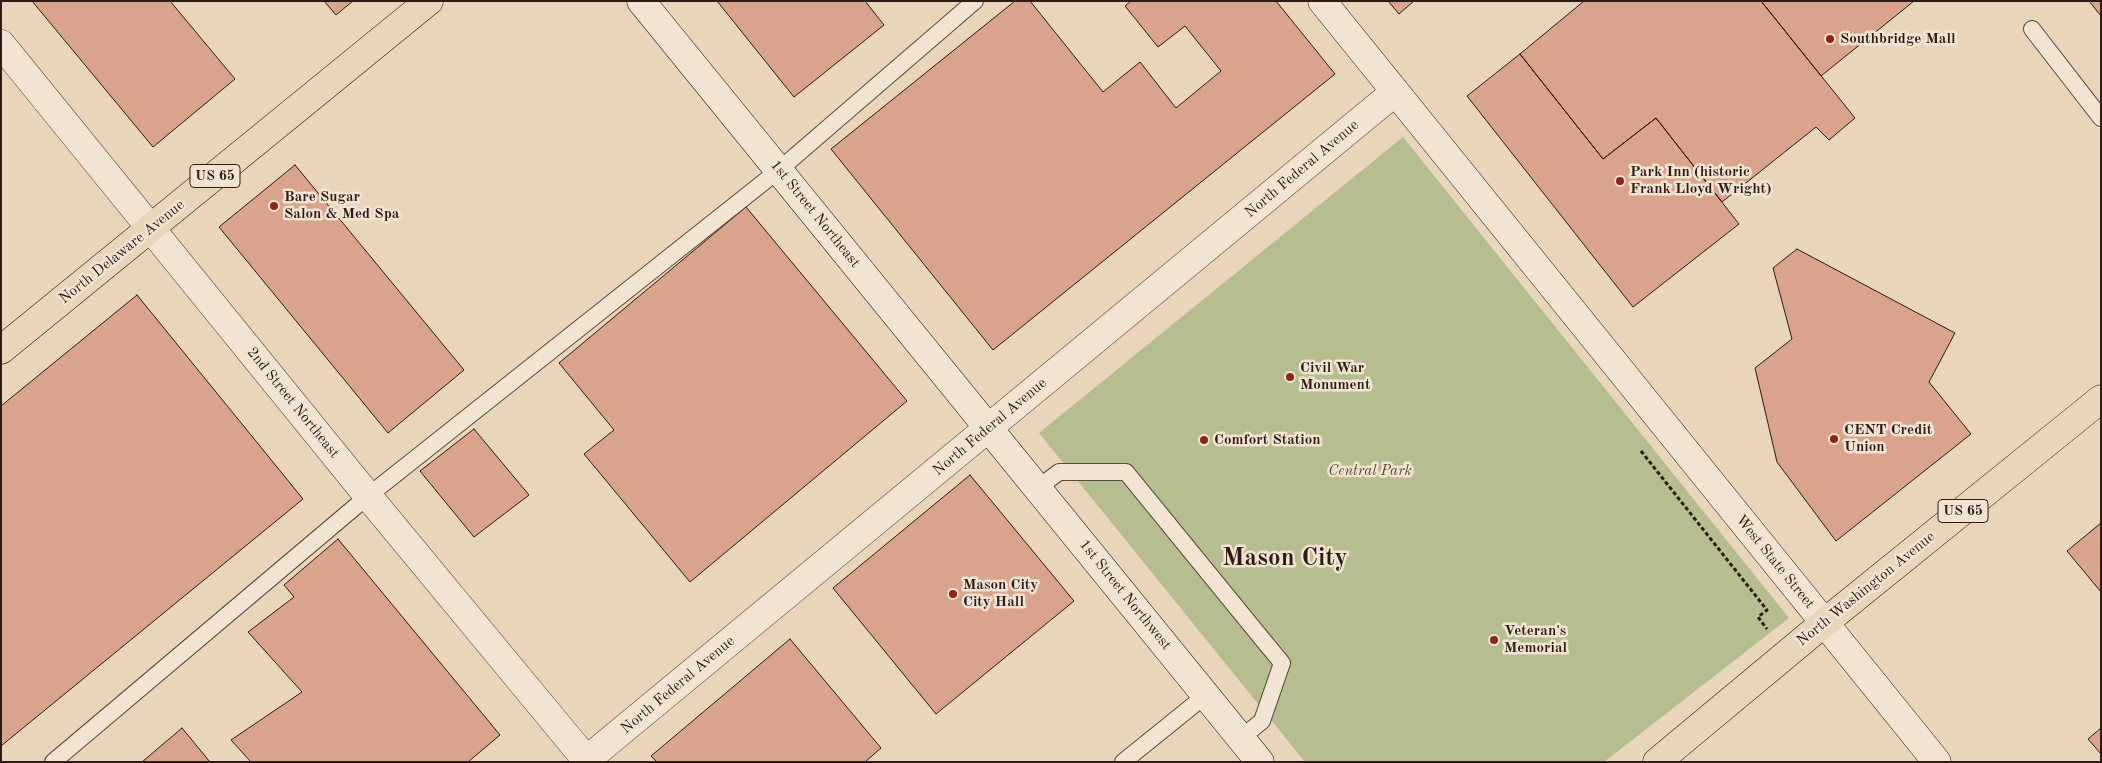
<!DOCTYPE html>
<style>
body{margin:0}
#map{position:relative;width:2102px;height:763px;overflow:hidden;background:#e9d6ba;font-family:"Old Standard TT",serif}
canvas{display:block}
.frame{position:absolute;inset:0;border:2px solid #2e1b13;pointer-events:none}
</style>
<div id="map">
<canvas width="2102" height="763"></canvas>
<div class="frame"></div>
</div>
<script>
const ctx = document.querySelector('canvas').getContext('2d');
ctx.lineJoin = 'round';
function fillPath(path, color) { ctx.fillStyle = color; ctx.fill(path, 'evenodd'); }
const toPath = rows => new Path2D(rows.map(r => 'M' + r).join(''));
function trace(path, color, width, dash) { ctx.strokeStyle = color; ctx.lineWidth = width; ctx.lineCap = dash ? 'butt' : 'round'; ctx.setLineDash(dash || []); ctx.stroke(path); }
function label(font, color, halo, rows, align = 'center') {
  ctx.font = font + ' "Old Standard TT",serif'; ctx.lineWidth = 5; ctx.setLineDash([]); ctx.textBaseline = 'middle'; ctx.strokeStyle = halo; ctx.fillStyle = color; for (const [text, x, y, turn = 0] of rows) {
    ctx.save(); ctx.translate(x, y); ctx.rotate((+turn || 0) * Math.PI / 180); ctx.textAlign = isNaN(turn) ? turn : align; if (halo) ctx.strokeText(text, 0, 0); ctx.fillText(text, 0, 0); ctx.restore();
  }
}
const green = toPath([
 [1403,137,1789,618,1604,762,1305,762,1039,433]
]);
const building = toPath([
 [32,1,170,1,235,79,153,147,32,1],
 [324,1,353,1,336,15,324,1],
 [717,1,865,1,884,25,794,97,717,1],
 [1015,1,1030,1,1103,92,1140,62,1176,108,1221,71,1185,26,1158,47,1125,6,1131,1,1276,1,1335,74,993,350,831,149,1015,1],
 [1388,1,1414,1,1399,14,1388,1],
 [1584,1,1761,1,1855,118,1829,140,1816,127,1722,202,1656,118,1603,159,1520,54,1584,1],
 [1761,1,1914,1,1821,76,1761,1],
 [2089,1,2101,1,2101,16,2089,1],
 [1520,54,1603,159,1656,118,1739,224,1633,307,1467,96,1520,54],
 [295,165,464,370,388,433,219,227,295,165],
 [746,207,907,401,690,582,584,454,614,430,559,363,746,207],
 [1797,249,1955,333,1929,382,1971,434,1836,541,1777,462,1755,368,1792,339,1773,268,1797,249],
 [137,295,303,499,1,746,1,406,137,295],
 [474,429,529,495,474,537,420,471,474,429],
 [970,475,1074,601,936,714,833,588,970,475],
 [2101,523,2101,592,2067,551,2101,523],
 [338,539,500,735,468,762,251,762,231,740,302,692,248,632,294,597,284,585,338,539],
 [790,639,881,748,865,762,657,762,651,756,790,639],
 [182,728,210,762,142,762,182,728],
 [2101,728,2101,754,2088,739,2101,728]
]);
const path = toPath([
 [1641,451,1767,610,1758,617,1767,629]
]);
const service = toPath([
 [2032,29,2101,118],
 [1038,488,1059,472,1126,472,1263,640,1282,663,1262,721,1241,738],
 [53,762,368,496,779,170,975,1],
 [1123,762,1206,695]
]);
const minor = toPath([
 [1,44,368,496,588,762],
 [584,762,1395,92]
]);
const secondary = toPath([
 [641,1,1260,762],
 [1322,1,1937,762]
]);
const primary = toPath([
 [1,350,429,1],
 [1657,762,1824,623,2101,399]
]);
const markers = [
 [1830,39,5,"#8f2418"],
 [1620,181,5,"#8f2418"],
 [274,206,5,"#8f2418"],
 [1290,377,5,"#8f2418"],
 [1834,439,5,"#8f2418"],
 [1204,440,5,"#8f2418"],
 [953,594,5,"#8f2418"],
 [1494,640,5,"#8f2418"]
];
const shields = [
 [215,176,50],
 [1963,511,50]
];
const shieldNames = [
 ["US 65",215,176],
 ["US 65",1963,511]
];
const poiNames = [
 ["Southbridge Mall",1840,39],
 ["Park Inn (historic",1630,172],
 ["Frank Lloyd Wright)",1630,189],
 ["Bare Sugar",284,197],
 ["Salon & Med Spa",284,214],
 ["Civil War",1300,368],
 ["Monument",1300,385],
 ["CENT Credit",1844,430],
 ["Union",1844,447],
 ["Comfort Station",1214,440],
 ["Mason City",963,585],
 ["City Hall",963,602],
 ["Veteran's",1504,631],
 ["Memorial",1504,648]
];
const streetNames = [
 ["North Federal Avenue",1302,169,-40],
 ["1st Street Northeast",815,214,51],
 ["North Delaware Avenue",122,252,-39],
 ["2nd Street Northeast",293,403,51],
 ["North Federal Avenue",990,427,-40],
 ["West State Street",1775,562,51],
 ["North Washington Avenue",1866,589,-39],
 ["1st Street Northwest",1125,595,51],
 ["North Federal Avenue",678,685,-40]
];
const parkNames = [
 ["Central Park",1370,471]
];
const townNames = [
 ["Mason City",1285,558]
];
fillPath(green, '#b6be90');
fillPath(building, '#d9a38c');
trace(building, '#2e1b13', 1);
trace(service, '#5d4a3d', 18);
trace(minor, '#5d4a3d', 29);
trace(secondary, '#2e1b13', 29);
trace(primary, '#2e1b13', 29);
trace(path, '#2e1b13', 3, [4, 2.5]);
trace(service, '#f1e4d2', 16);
trace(minor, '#f1e4d2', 28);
trace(secondary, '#f1e4d2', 28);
trace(primary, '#e9d6ba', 28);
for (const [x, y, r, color] of markers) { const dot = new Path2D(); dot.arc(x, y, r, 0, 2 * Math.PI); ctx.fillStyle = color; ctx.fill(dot); trace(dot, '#f1e4d2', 2); }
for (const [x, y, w] of shields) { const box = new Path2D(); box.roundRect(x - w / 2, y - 11.5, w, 23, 4); ctx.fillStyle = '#f1e4d2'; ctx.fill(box); trace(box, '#2e1b13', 1); }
label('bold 14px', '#2e1b13', null, shieldNames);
label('bold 15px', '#2e1b13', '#f1e4d2', poiNames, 'left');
label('15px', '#2e1b13', '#f1e4d2', streetNames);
label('italic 15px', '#574c38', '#f1e4d2', parkNames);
label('bold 25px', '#2e1b13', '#f1e4d2', townNames);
</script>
